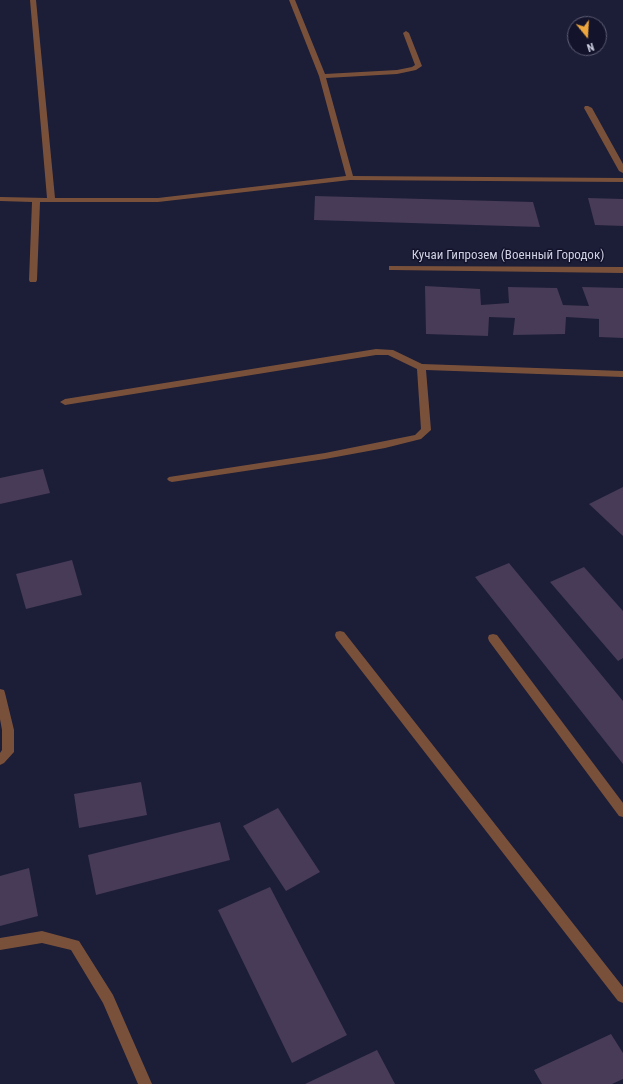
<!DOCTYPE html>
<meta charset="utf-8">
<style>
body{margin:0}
#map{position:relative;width:623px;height:1084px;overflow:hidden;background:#1c1d37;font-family:"Roboto Condensed",sans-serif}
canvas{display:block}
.north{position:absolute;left:567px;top:16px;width:40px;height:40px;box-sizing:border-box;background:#13132c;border:1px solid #5e5f75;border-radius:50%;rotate:162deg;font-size:11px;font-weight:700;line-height:16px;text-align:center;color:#ced0e2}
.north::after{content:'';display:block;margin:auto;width:14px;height:18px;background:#eea73d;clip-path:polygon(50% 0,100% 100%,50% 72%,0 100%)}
</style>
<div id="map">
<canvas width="623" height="1084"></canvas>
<div class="north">N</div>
</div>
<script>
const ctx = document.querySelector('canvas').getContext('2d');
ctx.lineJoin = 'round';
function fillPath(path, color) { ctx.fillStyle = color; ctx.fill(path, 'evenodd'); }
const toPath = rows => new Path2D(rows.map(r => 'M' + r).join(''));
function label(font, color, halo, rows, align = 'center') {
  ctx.font = font + ' "Roboto Condensed",sans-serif'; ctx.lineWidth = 3; ctx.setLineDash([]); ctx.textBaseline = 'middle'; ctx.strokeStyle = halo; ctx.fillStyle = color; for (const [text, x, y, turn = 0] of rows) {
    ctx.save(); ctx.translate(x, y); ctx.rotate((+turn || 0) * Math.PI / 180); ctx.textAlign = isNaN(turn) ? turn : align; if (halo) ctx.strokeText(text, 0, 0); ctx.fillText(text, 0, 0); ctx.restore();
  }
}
const building = toPath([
 [315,196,533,202,540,227,314,220],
 [588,198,623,199,623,226,595,225],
 [425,286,480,289,481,305,509,303,508,287,557,288,563,305,589,306,582,287,623,288,623,338,599,337,599,319,566,317,565,334,513,335,515,318,489,317,488,336,426,334],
 [43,469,50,493,0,504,0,478],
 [623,487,623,536,589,504],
 [72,560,82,595,26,609,16,574],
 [509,563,623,701,623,764,475,577],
 [584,567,623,611,623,658,618,661,550,582],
 [141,782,147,815,79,828,74,794],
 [278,808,320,872,286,891,243,826],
 [220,822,230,860,96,895,88,855],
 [29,868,38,916,0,926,0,876],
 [270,887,347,1035,292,1063,218,910],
 [611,1034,623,1053,623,1079,612,1084,542,1084,534,1070],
 [377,1050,395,1084,305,1084]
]);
const minor = toPath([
 [30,0,36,0,55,198,158,198,346,176,319,76,289,0,295,0,325,74,397,70,412,67,415,65,403,33,406,31,409,33,422,66,416,70,397,74,326,78,353,176,623,178,623,182,350,180,158,202,40,202,37,280,36,282,30,282,29,280,32,202,0,201,0,197,47,198,30,0],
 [585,106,588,106,592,108,623,164,623,173,619,171,584,108,585,106],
 [389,266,623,267,623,273,392,270,389,270,389,266],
 [376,349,393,350,422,364,623,371,623,377,426,370,431,430,421,439,385,448,325,459,172,482,169,481,167,479,169,477,325,453,415,435,421,429,417,369,388,355,376,355,65,405,60,402,65,399,376,349],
 [340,631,344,632,623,987,623,1003,618,1001,336,638,335,635,336,632,340,631],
 [493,634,497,635,623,803,623,817,619,816,489,641,488,638,489,635,493,634],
 [0,689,4,690,5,693,14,730,14,752,4,763,0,765,0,753,2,750,2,730,0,719,0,689],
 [42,931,79,941,113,995,152,1084,138,1084,103,1003,71,950,42,943,0,950,0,938,42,931]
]);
const streetNames = [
 ["Кучаи Гипрозем (Военный Городок)",508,256]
];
fillPath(building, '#473b57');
fillPath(minor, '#79513b');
label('13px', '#ced0e2', '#13132c', streetNames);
</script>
